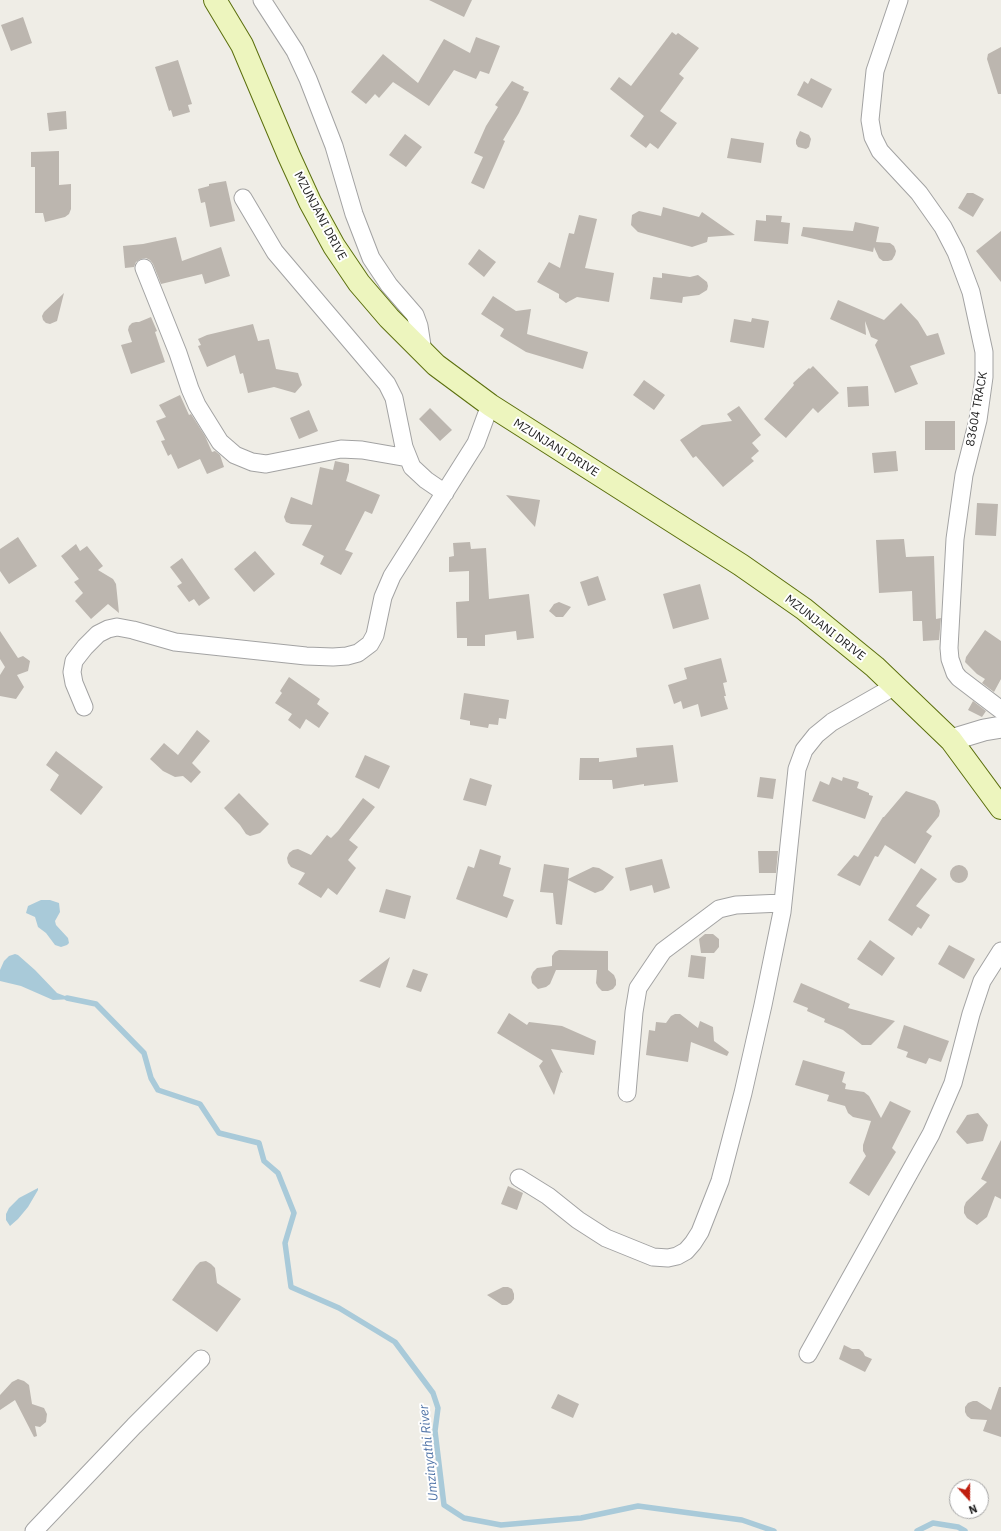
<!DOCTYPE html>
<style>
body{margin:0}
#map{position:relative;width:1001px;height:1531px;overflow:hidden;background:#efede6;font-family:"IBM Plex Sans",sans-serif}
canvas{display:block}
.north{position:absolute;left:949px;top:1479px;width:40px;height:40px;box-sizing:border-box;background:#fff;border:1px solid #a5a5a5;border-radius:50%;rotate:159deg;font-size:11px;font-weight:700;line-height:16px;text-align:center;color:#1f1f1f}
.north::after{content:'';display:block;margin:auto;width:14px;height:18px;background:#bf1e0f;clip-path:polygon(50% 0,100% 100%,50% 72%,0 100%)}
</style>
<div id="map">
<canvas width="1001" height="1531"></canvas>
<div class="north">N</div>
</div>
<script>
const ctx = document.querySelector('canvas').getContext('2d');
ctx.lineJoin = 'round';
function fillPath(path, color) { ctx.fillStyle = color; ctx.fill(path, 'evenodd'); }
const toPath = rows => new Path2D(rows.map(r => 'M' + r).join(''));
function trace(path, color, width, dash) { ctx.strokeStyle = color; ctx.lineWidth = width; ctx.lineCap = dash ? 'butt' : 'round'; ctx.setLineDash(dash || []); ctx.stroke(path); }
function label(font, color, halo, rows, align = 'center') {
  ctx.font = font + ' "IBM Plex Sans",sans-serif'; ctx.lineWidth = 4; ctx.setLineDash([]); ctx.textBaseline = 'middle'; ctx.strokeStyle = halo; ctx.fillStyle = color; for (const [text, x, y, turn = 0] of rows) {
    ctx.save(); ctx.translate(x, y); ctx.rotate((+turn || 0) * Math.PI / 180); ctx.textAlign = isNaN(turn) ? turn : align; if (halo) ctx.strokeText(text, 0, 0); ctx.fillText(text, 0, 0); ctx.restore();
  }
}
const water = toPath([
 [41,900,50,900,59,903,60,912,55,921,56,925,68,938,69,943,67,945,61,947,55,945,46,933,38,927,35,917,26,913,28,906],
 [15,954,18,955,35,970,57,993,73,999,53,1000,21,986,0,981,0,970,4,961,9,956],
 [38,1188,38,1190,28,1207,18,1219,10,1226,6,1220,6,1214,9,1208,19,1198]
]);
const stream = toPath([
 [67,998,96,1004,144,1053,151,1078,158,1090,200,1104,219,1133,259,1143,264,1161,278,1173,294,1213,285,1243,291,1287,339,1308,395,1342,433,1393,438,1408,435,1431,444,1505,464,1518,501,1525,581,1518,638,1506,742,1520,774,1531],
 [917,1531,933,1523,958,1527,965,1531]
]);
const building = toPath([
 [429,0,472,0,464,17],
 [23,17,32,43,11,51,1,25],
 [672,32,676,35,678,33,699,48,679,74,684,78,660,111,677,123,658,149,650,143,646,148,630,136,644,116,610,89,619,77,631,86],
 [476,37,500,46,489,74,480,71,476,79,454,70,429,106,393,82,379,98,375,94,366,104,351,92,383,54,418,83,444,39,470,53],
 [1001,47,1001,94,998,94,987,59,988,54],
 [178,60,192,104,188,105,190,112,173,117,171,110,169,111,155,67],
 [811,78,832,89,822,108,797,95,804,81,808,84],
 [512,81,524,87,523,90,529,92,519,113,503,140,505,141,484,189,471,183,483,157,474,153,486,126,498,107,495,105],
 [66,111,67,129,49,131,47,113],
 [800,131,809,135,811,139,809,147,806,149,798,147,796,144,796,140],
 [405,134,422,147,406,167,389,155],
 [731,138,764,143,761,163,727,158],
 [59,151,59,185,71,184,71,209,69,214,65,217,45,222,43,213,35,213,35,167,31,167,31,152],
 [226,181,235,221,210,227,205,202,201,203,198,189,209,186,209,184],
 [967,193,973,193,984,199,973,217,958,208],
 [663,207,699,217,702,212,735,235,708,237,707,242,692,247,638,232,631,225,632,215,639,211,661,216],
 [579,215,597,219,585,268,614,273,609,302,577,297,566,303,559,298,559,294,537,282,549,262,560,268,569,233,574,234],
 [766,215,782,216,781,222,790,223,788,244,754,241,756,220,766,221],
 [855,222,879,227,876,242,890,243,894,246,896,251,895,255,892,260,888,261,883,261,879,258,874,247,873,252,801,236,803,227,853,231],
 [1001,231,1001,282,976,251],
 [176,237,182,261,221,247,230,276,205,284,202,274,161,284,153,264,150,260,146,258,141,259,136,262,134,267,125,268,123,246,143,244],
 [479,249,496,262,484,277,468,264],
 [662,273,690,277,698,275,707,282,708,286,707,290,699,295,683,297,682,303,650,299,653,277,662,278],
 [64,293,57,321,50,324,46,323,43,320,42,316,44,312],
 [493,296,516,311,531,309,527,334,588,352,583,369,526,352,500,336,504,329,481,314],
 [838,300,884,320,901,303,918,321,927,336,938,333,945,354,910,366,918,384,895,393,875,345,878,340,871,337,865,321,866,335,830,319],
 [151,317,157,331,155,332,165,362,131,374,121,345,132,342,128,330,129,326,132,323,136,322,139,322],
 [752,318,769,321,764,348,730,342,734,319,751,322],
 [253,324,258,341,269,339,276,369,298,373,302,385,295,393,274,387,248,393,243,373,240,374,235,355,207,367,198,346,201,345,198,339,207,335],
 [813,366,839,393,818,413,813,408,786,438,764,419,794,385,793,383,809,368,810,369],
 [644,380,665,395,654,410,633,395],
 [868,386,869,406,848,407,847,387],
 [180,395,189,415,191,414,205,436,212,452,215,451,220,455,224,467,207,474,200,459,178,469,171,454,168,456,161,441,165,440,156,421,166,417,159,405],
 [739,406,761,435,752,443,759,451,751,458,754,461,723,487,696,456,693,458,680,440,702,425,732,421,727,414],
 [430,408,452,430,440,441,419,419],
 [309,410,318,431,299,439,290,418],
 [925,421,955,421,955,450,925,450],
 [896,451,898,471,874,473,872,453],
 [335,461,349,464,349,471,346,481,380,495,372,514,365,511,345,550,353,553,341,575,320,564,324,556,302,545,312,525,291,524,286,522,284,517,291,497,312,505,320,467,333,470],
 [506,495,540,500,535,527],
 [977,503,998,504,996,536,975,535],
 [18,537,37,566,9,584,0,571,0,549],
 [904,539,906,557,934,556,936,619,941,618,939,640,923,641,922,621,913,621,912,591,879,593,876,540],
 [470,542,471,549,486,548,489,599,529,594,534,638,517,640,516,631,485,635,485,646,467,646,467,638,457,638,456,602,469,601,469,571,449,572,449,557,454,556,453,543],
 [76,544,80,551,87,546,103,566,98,570,113,579,116,584,119,613,108,604,91,619,75,601,83,593,74,582,79,579,61,556],
 [255,551,275,574,254,592,234,569],
 [182,558,210,598,199,606,194,599,189,602,177,586,182,583,170,567],
 [598,576,606,600,588,606,580,582],
 [700,584,709,619,673,629,663,594],
 [559,602,571,607,563,617,556,617,549,611,554,604],
 [985,630,1001,641,1001,679,994,692,982,683,985,679,977,674,965,662,966,657],
 [0,631,18,658,23,656,30,661,28,671,17,675,24,687,16,699,0,696,0,675,5,667,0,659],
 [721,658,727,682,723,683,726,696,724,696,728,709,701,717,698,704,683,709,681,701,674,704,668,685,687,679,684,668],
 [289,677,320,699,317,704,329,713,319,728,306,719,300,729,288,720,292,714,275,703,282,693,280,691],
 [464,693,509,700,506,719,499,718,498,725,489,724,488,728,470,725,470,721,460,719],
 [973,701,986,711,982,717,968,710],
 [197,730,210,741,192,763,201,772,191,783,183,776,175,777,163,771,150,759,164,743,178,755],
 [673,745,678,782,644,786,644,784,613,789,612,780,579,780,580,758,599,758,599,762,637,757,636,748],
 [56,751,103,787,81,815,50,790,59,775,46,765],
 [365,755,390,766,379,789,355,777],
 [760,777,776,779,773,799,757,797],
 [832,777,842,781,843,777,859,782,857,788,869,793,869,795,873,796,865,819,812,801,820,781,829,785],
 [470,778,492,785,486,806,463,800],
 [906,791,935,801,938,805,940,811,939,816,926,832,932,836,915,864,885,845,878,857,875,856,860,886,837,875,854,855,858,857,883,817,884,817],
 [239,793,269,824,260,833,250,836,246,834,240,825,224,808],
 [363,798,375,807,349,840,358,847,348,860,356,868,337,895,328,888,321,898,298,884,305,873,291,867,288,863,287,858,289,853,293,850,298,849,311,855,327,835,331,838,338,831],
 [480,849,501,856,499,864,511,868,503,896,514,900,507,918,456,899,468,866,474,868],
 [758,851,778,851,776,873,759,873],
 [662,859,670,888,654,893,652,885,630,891,625,868],
 [544,864,569,868,568,879,593,867,599,868,614,877,603,890,595,893,568,880,562,925,556,924,553,893,540,892],
 '950 874a9 9 0 1 1 18 0a9 9 0 1 1-18 0Z',
 [921,868,937,879,916,906,930,915,921,929,918,927,912,936,888,920],
 [386,889,411,896,405,919,379,912],
 [705,934,713,934,719,939,719,947,714,953,701,953,699,939],
 [870,940,895,958,882,976,857,959],
 [949,945,975,959,964,979,938,964],
 [559,950,608,951,608,970,614,975,616,980,616,985,613,989,608,991,602,991,598,987,596,983,597,970,556,970,550,984,546,987,538,989,532,983,531,977,533,972,537,968,552,966,552,956,555,952],
 [691,955,706,957,704,979,688,977],
 [390,957,380,988,359,981],
 [413,969,428,974,421,992,406,987],
 [801,983,850,1004,848,1008,895,1021,871,1045,862,1045,843,1030,824,1022,825,1019,807,1011,808,1008,793,1002],
 [509,1013,527,1025,529,1022,562,1026,596,1041,594,1055,551,1049,563,1073,561,1072,554,1095,539,1066,543,1061,497,1033],
 [675,1014,680,1014,698,1028,700,1021,713,1027,714,1041,729,1052,727,1056,691,1042,688,1062,646,1055,649,1030,655,1031,656,1022,666,1023,671,1016],
 [904,1025,949,1041,941,1062,929,1058,926,1064,906,1057,908,1052,897,1048],
 [803,1060,845,1072,842,1082,846,1084,845,1089,864,1092,869,1096,881,1118,890,1101,911,1111,892,1148,896,1152,869,1196,849,1183,866,1156,863,1151,863,1145,871,1121,853,1117,848,1113,845,1106,827,1101,829,1095,795,1085],
 [978,1113,988,1125,983,1141,967,1144,956,1132,967,1115],
 [1001,1140,1001,1199,995,1196,987,1217,977,1225,967,1218,964,1213,964,1207,966,1202,987,1182,981,1179],
 [508,1186,523,1193,517,1210,501,1204],
 [206,1261,211,1264,215,1268,217,1283,241,1299,217,1332,172,1300,196,1266,200,1262],
 [503,1287,508,1287,512,1289,514,1294,514,1299,511,1303,507,1305,502,1305,487,1295],
 [844,1345,852,1349,859,1349,863,1352,865,1356,872,1359,865,1372,839,1359],
 [18,1379,24,1381,29,1385,32,1404,44,1408,47,1414,46,1422,40,1427,35,1426,37,1436,34,1437,15,1400,0,1410,0,1395,12,1382],
 [999,1387,1001,1387,1001,1437,983,1431,987,1420,971,1419,967,1416,965,1412,965,1407,968,1403,973,1401,977,1401,991,1410],
 [558,1394,579,1404,573,1418,551,1408]
]);
const minor = toPath([
 [262,0,295,51,308,79,334,146,354,214,371,258,389,285,415,315,419,326,423,352],
 [899,0,875,71,870,120,873,137,880,151,919,193,943,227,956,252,971,292,984,352,984,377,978,420,964,475,955,539,949,648,950,659,955,673,959,678,1001,710],
 [243,198,275,252,387,384,394,398,404,447,412,467,426,480,445,493],
 [144,268,178,353,190,389,197,405,220,442,235,455,252,462,266,464,341,449,362,450,408,458],
 [84,707,74,683,72,672,74,661,85,647,98,634,108,629,117,627,133,630,175,642,306,656,333,657,347,656,358,653,370,644,375,635,383,597,392,576,476,443,490,405],
 [627,1093,634,1012,638,988,663,951,719,909,736,905,782,903],
 [519,1178,548,1196,578,1220,606,1238,653,1257,668,1258,677,1256,686,1251,693,1243,700,1232,720,1181,743,1093,763,1005,782,912,797,769,804,750,816,735,832,722,895,686],
 [808,1354,931,1134,953,1083,971,1014,982,981,1001,951],
 [34,1531,134,1426,201,1359]
]);
const tertiary = toPath([
 [951,740,984,730,1001,727]
]);
const secondary = toPath([
 [215,0,242,45,289,156,310,202,334,246,359,283,389,318,436,365,490,405,741,565,804,609,875,667,951,740,1001,808]
]);
const streetNames = [
 ["MZUNJANI DRIVE",320,216,62],
 ["83604 TRACK",977,409,-80],
 ["MZUNJANI DRIVE",556,448,32],
 ["MZUNJANI DRIVE",825,628,38]
];
const waterNames = [
 ["Umzinyathi River",429,1453,-96]
];
fillPath(water, '#a9cad9');
trace(stream, '#a9cad9', 5.5);
fillPath(building, '#bcb6af');
trace(minor, '#a3a3a3', 19);
trace(tertiary, '#a3a3a3', 23);
trace(secondary, '#5b6f0d', 24);
trace(minor, '#fff', 17);
trace(tertiary, '#fff', 21);
trace(secondary, '#edf5be', 22);
label('12px', '#1f1f1f', '#fff', streetNames);
label('italic 13px', '#5275a8', '#fff', waterNames);
</script>
